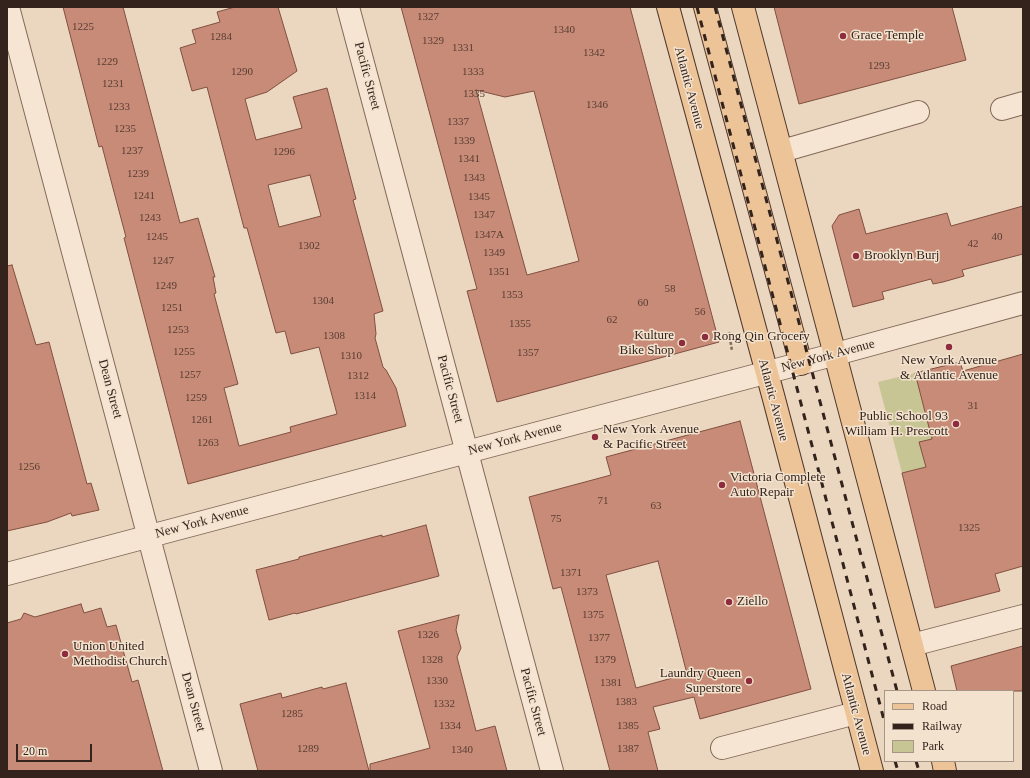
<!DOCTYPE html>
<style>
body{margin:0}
#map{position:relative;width:1030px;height:778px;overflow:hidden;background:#ebd7bf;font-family:"Times New Roman",serif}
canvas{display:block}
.frame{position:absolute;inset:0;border:8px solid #33231c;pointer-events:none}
.legend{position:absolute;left:884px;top:690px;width:130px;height:72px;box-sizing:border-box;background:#f3e2ce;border:1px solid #a69687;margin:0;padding:5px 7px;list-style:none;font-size:12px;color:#33231c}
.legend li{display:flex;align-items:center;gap:8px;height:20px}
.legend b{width:20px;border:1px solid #a69687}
.scale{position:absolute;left:16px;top:744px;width:76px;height:18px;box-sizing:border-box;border:2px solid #33231c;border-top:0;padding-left:5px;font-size:12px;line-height:14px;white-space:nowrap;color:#33231c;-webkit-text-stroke:3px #f3e2ce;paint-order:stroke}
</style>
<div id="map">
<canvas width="1030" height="778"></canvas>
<div class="frame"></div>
<ul class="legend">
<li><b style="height:5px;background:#edc498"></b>Road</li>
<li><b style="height:5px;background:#33231c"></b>Railway</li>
<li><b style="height:11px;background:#c8c594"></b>Park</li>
</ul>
<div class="scale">20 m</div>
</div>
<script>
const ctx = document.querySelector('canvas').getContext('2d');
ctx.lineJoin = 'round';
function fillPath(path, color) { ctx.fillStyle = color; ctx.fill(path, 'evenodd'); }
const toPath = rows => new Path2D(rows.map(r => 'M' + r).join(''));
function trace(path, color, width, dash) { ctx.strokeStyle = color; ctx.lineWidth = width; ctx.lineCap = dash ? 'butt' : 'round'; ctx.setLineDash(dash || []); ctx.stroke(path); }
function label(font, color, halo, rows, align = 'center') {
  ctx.font = font + ' "Times New Roman",serif'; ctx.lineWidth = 3; ctx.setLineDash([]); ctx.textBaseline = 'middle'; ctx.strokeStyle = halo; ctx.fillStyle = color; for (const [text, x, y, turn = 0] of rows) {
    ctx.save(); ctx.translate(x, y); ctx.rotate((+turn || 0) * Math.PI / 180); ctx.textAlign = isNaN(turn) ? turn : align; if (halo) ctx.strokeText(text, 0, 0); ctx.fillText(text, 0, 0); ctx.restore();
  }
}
const green = toPath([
 [915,373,932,439,919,442,926,467,902,473,878,382]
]);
const building = toPath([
 [63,7,123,7,180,223,198,218,215,277,213,277,216,293,214,294,238,384,224,388,239,446,291,432,290,427,337,414,319,347,291,354,285,331,276,333,247,228,244,228,207,87,192,91,180,48,196,43,192,30,220,22,217,12,235,7,278,7,297,71,267,92,245,99,256,140,302,128,293,97,327,88,356,199,353,200,383,311,374,314,376,334,375,338,383,367,386,370,396,388,406,426,188,484,124,238,126,237,114,192,102,146,99,147,63,7],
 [310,175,321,216,279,227,268,185,310,175],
 [401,7,630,7,719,342,497,402,467,291,477,289,401,7],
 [476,90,505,97,534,91,579,261,527,275,476,90],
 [774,7,952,7,966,60,799,104,774,7],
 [1023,206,1023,254,962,270,964,276,943,282,933,284,931,279,882,292,884,299,853,307,832,226,839,215,859,209,866,234,947,213,951,226,1023,206],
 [12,265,36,345,49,342,87,484,91,483,99,510,72,516,71,513,47,522,7,531,7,266,12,265],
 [1023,354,1023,566,995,574,1000,591,935,608,902,473,926,467,919,442,932,439,915,373,960,362,963,371,1023,354],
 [740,421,811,689,700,719,694,697,653,707,660,729,648,732,658,771,610,771,561,587,553,589,529,497,611,475,606,457,740,421],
 [658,561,687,674,636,688,606,575,658,561],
 [426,525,439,576,296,614,295,613,269,620,256,570,299,559,299,557,382,535,382,537,426,525],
 [81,604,84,613,101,608,107,627,116,625,132,682,138,680,163,771,7,771,7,623,21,619,24,613,35,617,81,604],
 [459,615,456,630,461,648,457,657,476,731,495,726,507,771,370,771,370,764,430,748,398,631,459,615],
 [1023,646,1023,691,957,691,951,666,1023,646],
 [346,683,369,771,258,771,240,704,281,693,282,698,322,687,323,689,346,683]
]);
const path = toPath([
 [729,332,732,351]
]);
const minor = toPath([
 [8,7,211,771],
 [348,7,552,771],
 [1002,109,1023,103],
 [782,151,918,112],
 [7,574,825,357,1023,303],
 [912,645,1023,616],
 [722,748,856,713]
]);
const major = toPath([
 [668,7,774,399,872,771],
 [705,7,801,364],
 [743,7,924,691],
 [943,761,945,771]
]);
const rail = toPath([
 [697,7,885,724],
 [715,7,897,691],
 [895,761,898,771],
 [916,761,919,771]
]);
const markers = [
 [843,36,4,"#8e2c3d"],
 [856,256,4,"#8e2c3d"],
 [705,337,4,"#8e2c3d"],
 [682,343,4,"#8e2c3d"],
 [949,347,4,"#8e2c3d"],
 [956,424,4,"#8e2c3d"],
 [595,437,4,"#8e2c3d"],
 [722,485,4,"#8e2c3d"],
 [729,602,4,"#8e2c3d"],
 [65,654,4,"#8e2c3d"],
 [749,681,4,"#8e2c3d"]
];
const numberNames = [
 ["1327",428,17],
 ["1225",83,27],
 ["1340",564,30],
 ["1284",221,37],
 ["1329",433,41],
 ["1331",463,48],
 ["1342",594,53],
 ["1229",107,62],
 ["1293",879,66],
 ["1290",242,72],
 ["1333",473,72],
 ["1231",113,84],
 ["1335",474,94],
 ["1346",597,105],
 ["1233",119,107],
 ["1337",458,122],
 ["1235",125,129],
 ["1339",464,141],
 ["1237",132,151],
 ["1296",284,152],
 ["1341",469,159],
 ["1239",138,174],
 ["1343",474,178],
 ["1241",144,196],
 ["1345",479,197],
 ["1347",484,215],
 ["1243",150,218],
 ["1347A",489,235],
 ["1245",157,237],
 ["40",997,237],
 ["42",973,244],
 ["1302",309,246],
 ["1349",494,253],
 ["1247",163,261],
 ["1351",499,272],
 ["1249",166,286],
 ["58",670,289],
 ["1353",512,295],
 ["1304",323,301],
 ["60",643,303],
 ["1251",172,308],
 ["56",700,312],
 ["62",612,320],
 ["1355",520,324],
 ["1253",178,330],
 ["1308",334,336],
 ["1255",184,352],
 ["1357",528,353],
 ["1310",351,356],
 ["1257",190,375],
 ["1312",358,376],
 ["1314",365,396],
 ["1259",196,398],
 ["31",973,406],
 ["1261",202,420],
 ["1263",208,443],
 ["1256",29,467],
 ["71",603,501],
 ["63",656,506],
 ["75",556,519],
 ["1325",969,528],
 ["1371",571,573],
 ["1373",587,592],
 ["1375",593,615],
 ["1326",428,635],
 ["1377",599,638],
 ["1328",432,660],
 ["1379",605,660],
 ["1330",437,681],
 ["1381",611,683],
 ["1383",626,702],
 ["1332",444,704],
 ["1285",292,714],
 ["1334",450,726],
 ["1385",628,726],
 ["1289",308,749],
 ["1387",628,749],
 ["1340",462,750]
];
const poiNames = [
 ["Grace Temple",851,36],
 ["Brooklyn Burj",864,256],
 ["Kulture",674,336,"right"],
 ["Bike Shop",674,351,"right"],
 ["Rong Qin Grocery",713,337],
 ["New York Avenue",949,361,"center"],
 ["& Atlantic Avenue",949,376,"center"],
 ["Public School 93",948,417,"right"],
 ["William H. Prescott",948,432,"right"],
 ["New York Avenue",603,430],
 ["& Pacific Street",603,445],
 ["Victoria Complete",730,478],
 ["Auto Repair",730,493],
 ["Ziello",737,602],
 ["Union United",73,647],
 ["Methodist Church",73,662],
 ["Laundry Queen",741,674,"right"],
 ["Superstore",741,689,"right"]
];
const streetNames = [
 ["Pacific Street",367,76,75],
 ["Atlantic Avenue",689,88,75],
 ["New York Avenue",828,356,-15],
 ["Dean Street",110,389,75],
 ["Pacific Street",450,389,75],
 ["Atlantic Avenue",773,400,75],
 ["New York Avenue",515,439,-15],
 ["New York Avenue",202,522,-15],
 ["Dean Street",193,702,75],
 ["Pacific Street",533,702,75],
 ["Atlantic Avenue",856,714,75]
];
fillPath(green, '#c8c594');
fillPath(building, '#c78b77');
trace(building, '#804f40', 1);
trace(minor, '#826859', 24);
trace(major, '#50382d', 24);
trace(path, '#826859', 2.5, [3, 2]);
trace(minor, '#f6e5d2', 22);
trace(major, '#edc498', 22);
trace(rail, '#33231c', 3, [7, 7]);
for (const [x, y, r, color] of markers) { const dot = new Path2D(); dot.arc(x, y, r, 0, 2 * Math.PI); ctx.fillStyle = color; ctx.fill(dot); trace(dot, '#f3e2ce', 1.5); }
label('11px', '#583d33', null, numberNames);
label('13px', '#33231c', '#f3e2ce', poiNames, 'left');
label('13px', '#33231c', '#f3e2ce', streetNames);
</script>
